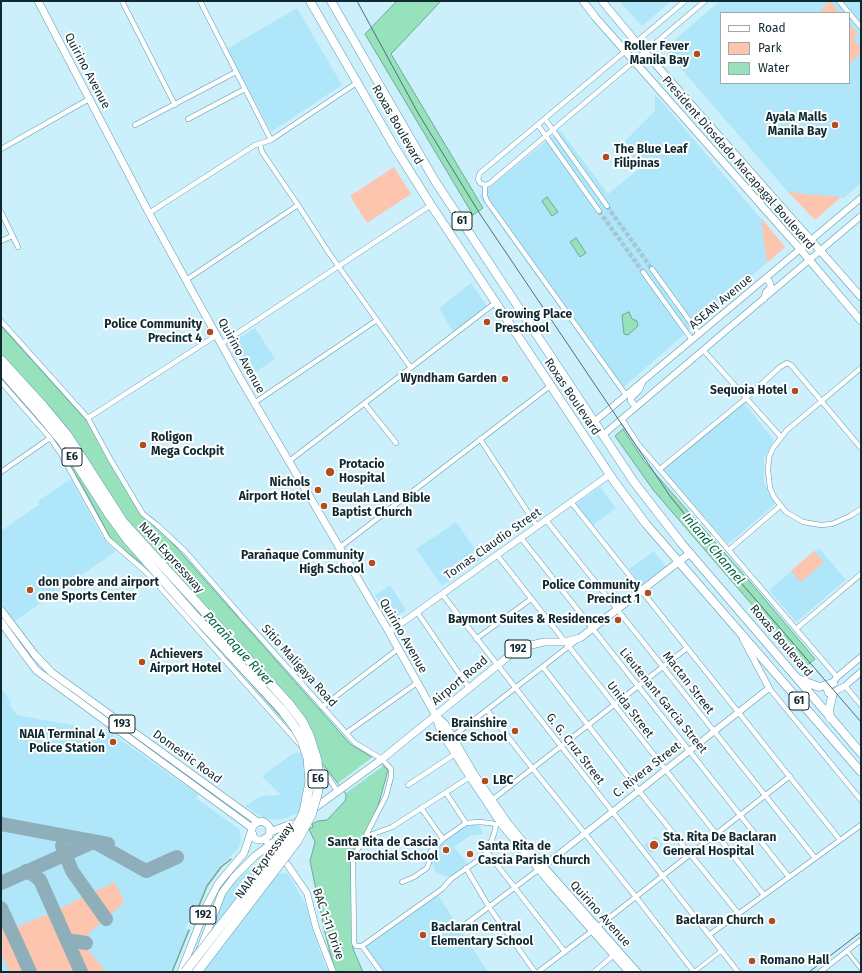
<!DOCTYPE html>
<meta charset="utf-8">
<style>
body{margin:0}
#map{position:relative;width:862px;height:973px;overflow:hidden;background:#cceffc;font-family:"Fira Sans",sans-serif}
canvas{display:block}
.frame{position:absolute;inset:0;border:2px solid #102931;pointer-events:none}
.legend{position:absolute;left:720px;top:12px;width:130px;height:72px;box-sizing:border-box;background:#fff;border:1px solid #9fa9ad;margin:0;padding:5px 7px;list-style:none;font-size:12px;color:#102931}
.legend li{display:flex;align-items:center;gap:8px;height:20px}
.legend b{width:20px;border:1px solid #9fa9ad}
</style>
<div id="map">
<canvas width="862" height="973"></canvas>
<div class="frame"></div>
<ul class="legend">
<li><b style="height:5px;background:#fff"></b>Road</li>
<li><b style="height:11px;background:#fdc4ae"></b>Park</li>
<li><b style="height:11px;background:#97e2bd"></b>Water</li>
</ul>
</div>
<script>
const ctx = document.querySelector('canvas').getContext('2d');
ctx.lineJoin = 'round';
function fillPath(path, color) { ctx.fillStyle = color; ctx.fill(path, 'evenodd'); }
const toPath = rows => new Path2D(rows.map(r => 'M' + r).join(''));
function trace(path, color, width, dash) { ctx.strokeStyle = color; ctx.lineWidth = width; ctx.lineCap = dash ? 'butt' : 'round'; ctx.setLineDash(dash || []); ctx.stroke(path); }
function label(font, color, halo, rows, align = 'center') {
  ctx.font = font + ' "Fira Sans",sans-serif'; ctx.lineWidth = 4; ctx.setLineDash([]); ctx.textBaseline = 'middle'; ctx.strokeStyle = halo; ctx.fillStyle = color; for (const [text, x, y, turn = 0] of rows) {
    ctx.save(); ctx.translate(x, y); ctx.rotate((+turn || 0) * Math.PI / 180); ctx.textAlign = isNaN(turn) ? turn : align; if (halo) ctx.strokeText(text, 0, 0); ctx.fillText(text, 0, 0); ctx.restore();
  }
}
const built = toPath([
 [619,1,671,1,642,26],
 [720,1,861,1,861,183,844,198,788,192,664,49],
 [721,13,849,13,849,83,721,83],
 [297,8,342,85,271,132,227,49],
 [655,94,785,247,619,391,479,196,560,130,608,194,640,168,622,144,655,111],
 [471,283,487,306,454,333,439,308],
 [255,328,275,359,248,377,230,344],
 [744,403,774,440,764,457,764,483,775,504,728,544,662,469],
 [71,479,100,533,107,543,116,551,15,621,1,602,1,531,40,504,38,501],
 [600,487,616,508,592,526,576,504],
 [456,522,482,559,442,586,416,549],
 [819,548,846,580,796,622,769,590],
 [654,551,666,567,641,585,629,569],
 [390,585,406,610,391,621,375,595],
 [1,688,11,702,9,704,17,715,77,726,77,728,95,732,97,728,112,734,198,794,196,798,239,829,241,836,240,845,237,850,220,866,208,883,191,923,188,923,185,928,188,930,171,972,1,972],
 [300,752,329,786,304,805,303,810,289,817,277,820,264,818,245,806,261,796,281,795,262,776,292,754],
 [479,824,483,834,471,835,454,847,469,865,451,876,445,876,436,872,432,864,432,857,441,844,466,826],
 [656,836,663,845,651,854,644,845],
 [266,857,268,872,288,874,305,903,318,946,328,972,195,972,221,905,226,895,241,876],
 [438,895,488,972,384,972,365,947]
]);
const green = toPath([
 [829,1,830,1,840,13,819,13],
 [849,23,858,34,853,38,861,48,861,53,849,64],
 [394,167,411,194,367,223,350,196],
 [788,192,804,194,841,197,815,220],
 [761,218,785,247,767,263],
 [814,551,824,562,801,582,791,571],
 [115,882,124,902,109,916,92,893],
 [84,897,103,921,88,934,87,939,71,937,68,933,57,910],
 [50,913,76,968,75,972,34,972,15,928],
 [1,926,5,926,26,972,10,972,1,953],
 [73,945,85,947,105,970,101,972,86,972]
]);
const water = toPath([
 [397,1,441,1,391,54,483,208,473,215,365,34,397,1],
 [547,197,558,212,552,216,542,201,547,197],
 [576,238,586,253,580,257,570,242,576,238],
 [629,312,632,319,637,321,638,326,628,335,624,334,622,315,629,312],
 [1,326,87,421,141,514,167,537,350,744,378,761,388,770,378,806,367,830,354,849,351,861,353,949,363,972,336,972,334,967,325,933,310,861,315,842,309,829,313,827,312,824,318,821,327,820,345,801,346,797,346,794,327,769,150,570,118,545,110,537,83,487,56,442,1,378,1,326],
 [623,429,644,461,751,583,815,659,810,663,805,666,654,491,615,436,623,429]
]);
const pier = toPath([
 [374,756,383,766,346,793,338,783]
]);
const stream = toPath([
 [192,923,207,886,221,867,231,859],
 [172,972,189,930]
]);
const taxiway = toPath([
 [1,824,108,844],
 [96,843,146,871,177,857],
 [62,846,72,871,106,919],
 [26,871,35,876,40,880,81,972],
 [1,883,93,842],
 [1,908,30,972],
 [67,940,86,943]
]);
const minorTunnel = toPath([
 [607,206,652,269],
 [599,211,643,272]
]);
const pedestrian = toPath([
 [847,951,861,969],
 [694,972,721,951]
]);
const minor = toPath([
 [122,1,175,105],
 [200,1,271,140],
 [685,1,480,173,478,179,480,183,485,185,489,184,705,1],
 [839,1,861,27],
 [188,119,245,89],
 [545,119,607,206],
 [135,125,236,72],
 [538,125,599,211],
 [260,144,262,152,298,205,329,253,411,368],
 [1,149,89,99],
 [485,185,485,196,487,201,626,395],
 [1,212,18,247],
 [149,213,255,145,271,140,358,82],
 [1,241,12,236],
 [652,269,699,334],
 [643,272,692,340],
 [186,280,298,205],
 [1,321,88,418,109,457,143,514,157,525,185,551,243,618,355,743,382,759,391,769,391,777,386,796,365,837,353,857,354,943,356,946,362,946,442,889,451,879,477,861,487,852,494,834,496,825,502,820],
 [221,344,431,205],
 [704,351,781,437],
 [861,368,787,430,773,448,769,457,768,470,770,488,774,497,786,512,803,522,821,525,832,524,850,516,861,509],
 [1,382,50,438,61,454,108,539,148,574,301,746],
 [254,403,377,320],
 [365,404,396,443],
 [88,418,217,335],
 [622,419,638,444,837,677],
 [480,439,537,526],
 [288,462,495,303],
 [660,469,744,400,780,367,787,363,791,365,861,448],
 [1,472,50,438],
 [571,502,840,840],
 [546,520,815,858],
 [521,538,789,877],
 [339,548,550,386],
 [729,550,780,506],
 [497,555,764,895],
 [442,594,738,972],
 [417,612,469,688],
 [796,629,861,574],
 [476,639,531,599],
 [543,667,639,791,738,913],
 [845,686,861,705],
 [769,688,861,800],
 [322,707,398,649],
 [487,710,533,769,636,897,694,972],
 [346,733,417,683],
 [452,737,577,640],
 [319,766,327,775,337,791],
 [408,785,455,754],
 [446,793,466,823],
 [492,800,687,648],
 [421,808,443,839],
 [365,837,392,827,470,777],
 [487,852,565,952],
 [466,868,489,907,535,972],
 [402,882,414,877,427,868,429,863,428,856,431,851,443,839,466,823,479,822,491,823,496,825],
 [466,924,538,870],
 [709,935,861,825],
 [362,946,381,972],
 [538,972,600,925,790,776],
 [594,972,615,954],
 [820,972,861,940]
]);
const tertiary = toPath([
 [764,299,766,292,771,287,769,281,765,279],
 [636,407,631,401,631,398,639,390,642,383],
 [594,422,861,198],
 [603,435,861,216],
 [389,632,609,475],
 [861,657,837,677,827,690,828,693,830,694,845,686,861,672],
 [267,842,275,854,287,864,307,893,316,928,333,972],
 [540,869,769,688,743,639]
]);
const secondary = toPath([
 [38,1,149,213,240,378,389,632,436,716,439,727,447,741,470,777,502,825,552,885,629,972],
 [583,1,596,18,800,249,861,321],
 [602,1,636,42,861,297],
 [436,716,445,724,474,774,507,822,543,866,637,972]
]);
const primary = toPath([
 [1,610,35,655,51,672,258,822],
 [1,622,24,654,36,670,44,676,252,828],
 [312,810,382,759,515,651,523,647,544,642,565,642,580,638,690,553],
 [270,832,291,824],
 [200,950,222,893,234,877,255,856,275,841,299,820],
 [181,972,207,905,218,884,244,853,253,826,256,823,262,821,267,824,270,828,269,836,262,840,258,840,254,838,252,832]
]);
const trunk = toPath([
 [310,1,395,148,431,205,614,481,646,524,861,772],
 [331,1,435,181,634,482,682,544,861,753],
 [798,679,819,687,833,683],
 [830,718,829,709,833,693]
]);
const motorway = toPath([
 [1,360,43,406,67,435,123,522,289,704],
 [1,370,37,411,62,441,109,514,128,540,193,614,282,710]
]);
const tram = toPath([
 [357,1,418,113,480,214,670,496,724,563,861,722],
 [809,972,861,932]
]);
const motorwayBridge = toPath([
 [185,972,288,839,298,824,304,812,310,782,308,758,302,740,294,726,282,710],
 [197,972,297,841,311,815,317,795,319,784,317,760,309,735,302,721,289,704]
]);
const markers = [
 [697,54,4,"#b24c1f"],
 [835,125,4,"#b24c1f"],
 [606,157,4,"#b24c1f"],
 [487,322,4,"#b24c1f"],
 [210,332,4,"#b24c1f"],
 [505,379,4,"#b24c1f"],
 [795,391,4,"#b24c1f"],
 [143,445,4,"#b24c1f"],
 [330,472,5,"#b24c1f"],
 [318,490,4,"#b24c1f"],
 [324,506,4,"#b24c1f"],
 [372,563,4,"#b24c1f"],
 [30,590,4,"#b24c1f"],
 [648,593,4,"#b24c1f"],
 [618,620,4,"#b24c1f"],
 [142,662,4,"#b24c1f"],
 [515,731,4,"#b24c1f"],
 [113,742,4,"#b24c1f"],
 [485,781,4,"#b24c1f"],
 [654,845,5,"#b24c1f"],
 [446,850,4,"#b24c1f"],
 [470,854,4,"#b24c1f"],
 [772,921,4,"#b24c1f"],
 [423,935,4,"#b24c1f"],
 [752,961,4,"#b24c1f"]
];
const shields = [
 [462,221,20],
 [72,457,20],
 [518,649,26],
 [799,701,20],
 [122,724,26],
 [318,779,20],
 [203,915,26]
];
const shieldNames = [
 ["61",462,221],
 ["E6",72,457],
 ["192",518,649],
 ["61",799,701],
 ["193",122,724],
 ["E6",318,779],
 ["192",203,915]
];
const poiNames = [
 ["Roller Fever",689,47],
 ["Manila Bay",689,61],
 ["Ayala Malls",827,118],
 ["Manila Bay",827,132],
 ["The Blue Leaf",614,150,"left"],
 ["Filipinas",614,164,"left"],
 ["Growing Place",495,315,"left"],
 ["Preschool",495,329,"left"],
 ["Police Community",202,325],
 ["Precinct 4",202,339],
 ["Wyndham Garden",497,379],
 ["Sequoia Hotel",787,391],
 ["Roligon",151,438,"left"],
 ["Mega Cockpit",151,452,"left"],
 ["Protacio",339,465,"left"],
 ["Hospital",339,479,"left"],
 ["Nichols",310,483],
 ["Airport Hotel",310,497],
 ["Beulah Land Bible",332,499,"left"],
 ["Baptist Church",332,513,"left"],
 ["Parañaque Community",364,556],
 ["High School",364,570],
 ["don pobre and airport",38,583,"left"],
 ["one Sports Center",38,597,"left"],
 ["Police Community",640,586],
 ["Precinct 1",640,600],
 ["Baymont Suites & Residences",610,620],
 ["Achievers",150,655,"left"],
 ["Airport Hotel",150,669,"left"],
 ["Brainshire",507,724],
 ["Science School",507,738],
 ["NAIA Terminal 4",105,735],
 ["Police Station",105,749],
 ["LBC",493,781,"left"],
 ["Sta. Rita De Baclaran",663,838,"left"],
 ["General Hospital",663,852,"left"],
 ["Santa Rita de Cascia",438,843],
 ["Parochial School",438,857],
 ["Santa Rita de",478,847,"left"],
 ["Cascia Parish Church",478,861,"left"],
 ["Baclaran Church",764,921],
 ["Baclaran Central",431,928,"left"],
 ["Elementary School",431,942,"left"],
 ["Romano Hall",760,961,"left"]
];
const streetNames = [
 ["Quirino Avenue",87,71,62],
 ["Roxas Boulevard",397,125,60],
 ["President Diosdado Macapagal Boulevard",738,163,49],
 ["ASEAN Avenue",721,302,-40],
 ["Quirino Avenue",241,356,61],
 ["Roxas Boulevard",572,397,56],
 ["Tomas Claudio Street",493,544,-35],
 ["NAIA Expressway",171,558,48],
 ["Quirino Avenue",403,636,60],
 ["Roxas Boulevard",781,641,50],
 ["Sitio Maligaya Road",299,666,48],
 ["Airport Road",460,681,-40],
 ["Mactan Street",688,683,52],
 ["Lieutenant Garcia Street",663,701,51],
 ["Unida Street",630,710,52],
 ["G. G. Cruz Street",575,749,52],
 ["Domestic Road",187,757,36],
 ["C. Rivera Street",647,770,-38],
 ["NAIA Expressway",265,861,-54],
 ["Quirino Avenue",600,914,48],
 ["BAC 1-11 Drive",328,924,71]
];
const waterNames = [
 ["Inland Channel",713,549,50],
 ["Parañaque River",238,649,47]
];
fillPath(built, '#afe6fa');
fillPath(green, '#fdc4ae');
fillPath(water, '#97e2bd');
trace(water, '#6eaa93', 1);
fillPath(pier, '#cceffc');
trace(stream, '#6eaa93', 1.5);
trace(taxiway, '#8eaeba', 14);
trace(minorTunnel, '#a6c7d3', 4.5, [4.5, 2]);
trace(pedestrian, '#5e99ad', 4.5);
trace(minor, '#5e99ad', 5.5);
trace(tertiary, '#5e99ad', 7);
trace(secondary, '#5e99ad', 8);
trace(primary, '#5e99ad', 8);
trace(trunk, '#5e99ad', 9);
trace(motorway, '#5e99ad', 10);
trace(pedestrian, '#fff', 3.5);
trace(minor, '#fff', 4.5);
trace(tertiary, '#fff', 6);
trace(secondary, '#fff', 7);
trace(primary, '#fff', 7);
trace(trunk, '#fff', 8);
trace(motorway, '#fff', 9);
trace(tram, '#516e78', 1);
trace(motorwayBridge, '#5e99ad', 10, []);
trace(motorwayBridge, '#fff', 9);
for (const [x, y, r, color] of markers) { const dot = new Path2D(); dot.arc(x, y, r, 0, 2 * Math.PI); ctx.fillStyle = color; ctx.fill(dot); trace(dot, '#fff', 1.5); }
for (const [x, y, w] of shields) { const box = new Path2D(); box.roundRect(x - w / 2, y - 9, w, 18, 3); ctx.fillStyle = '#fff'; ctx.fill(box); trace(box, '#102931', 1); }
label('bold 11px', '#102931', null, shieldNames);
label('bold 12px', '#102931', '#fff', poiNames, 'right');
label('12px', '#102931', '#fff', streetNames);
label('italic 13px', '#026543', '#fff', waterNames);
</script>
